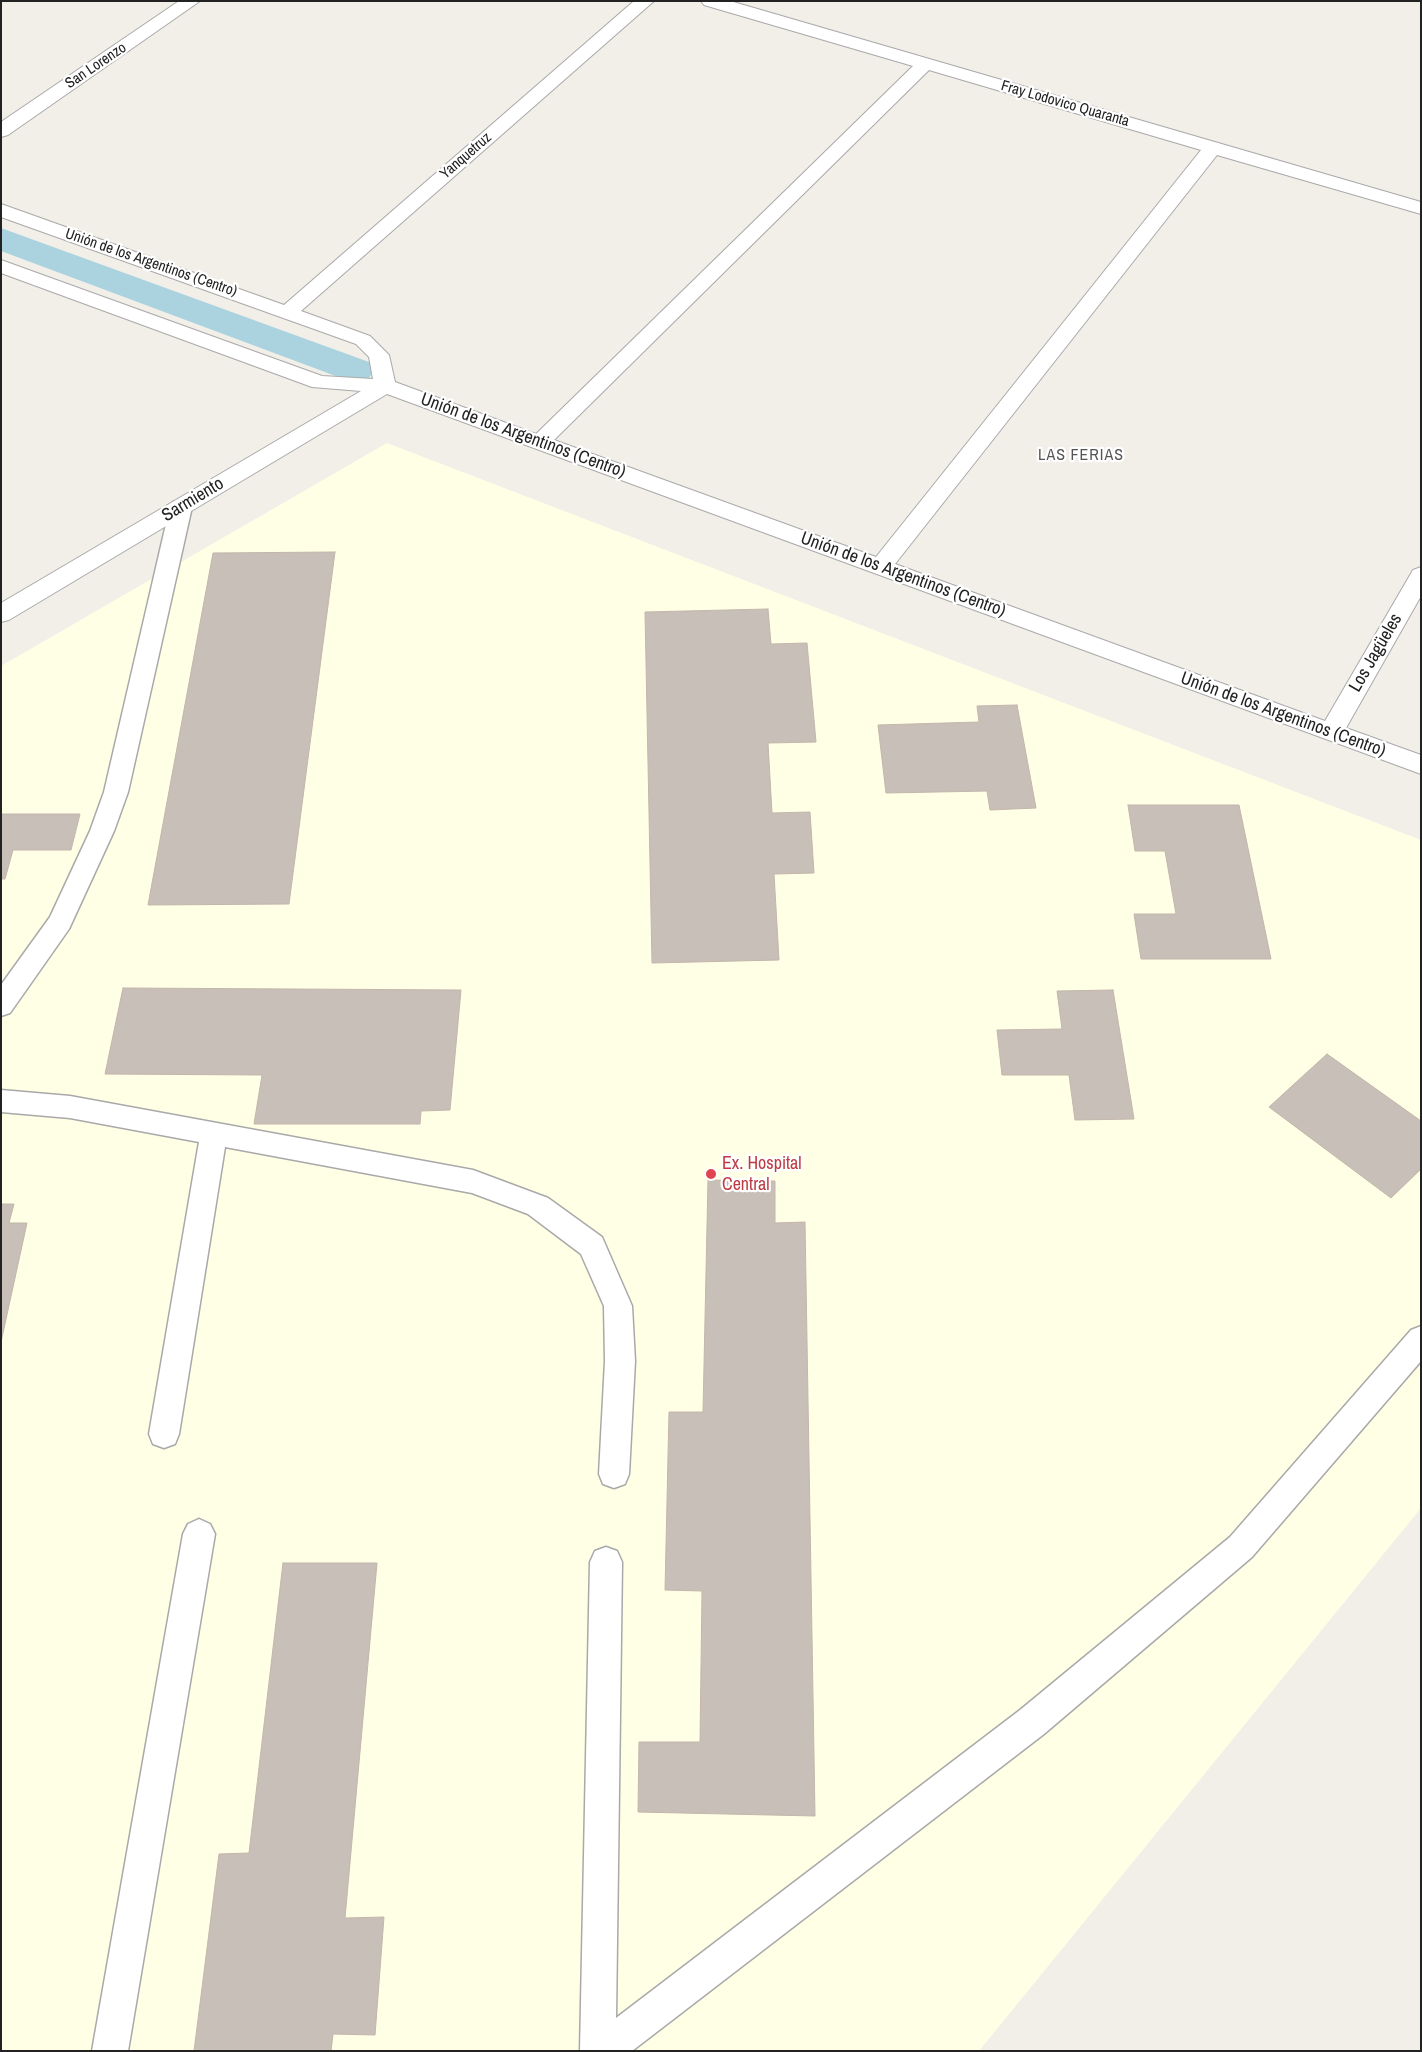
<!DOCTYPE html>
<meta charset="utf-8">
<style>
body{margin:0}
#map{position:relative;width:1422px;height:2052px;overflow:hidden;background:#f2efe9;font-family:"Archivo Narrow",sans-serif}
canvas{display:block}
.frame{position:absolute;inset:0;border:2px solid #222;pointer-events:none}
</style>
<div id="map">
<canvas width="1422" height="2052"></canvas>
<div class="frame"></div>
</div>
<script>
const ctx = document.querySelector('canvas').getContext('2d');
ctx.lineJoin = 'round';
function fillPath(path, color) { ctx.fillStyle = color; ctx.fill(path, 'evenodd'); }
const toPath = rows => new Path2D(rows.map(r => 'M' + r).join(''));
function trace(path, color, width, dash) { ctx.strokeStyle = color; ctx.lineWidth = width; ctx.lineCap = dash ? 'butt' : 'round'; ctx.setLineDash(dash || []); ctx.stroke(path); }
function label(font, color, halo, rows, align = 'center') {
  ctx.font = font + ' "Archivo Narrow",sans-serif'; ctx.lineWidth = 4.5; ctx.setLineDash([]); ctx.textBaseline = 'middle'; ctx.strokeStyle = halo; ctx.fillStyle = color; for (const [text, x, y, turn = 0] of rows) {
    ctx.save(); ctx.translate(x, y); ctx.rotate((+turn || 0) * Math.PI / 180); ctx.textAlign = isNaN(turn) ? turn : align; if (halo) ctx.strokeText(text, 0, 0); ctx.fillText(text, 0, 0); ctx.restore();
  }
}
const education = toPath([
 [387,443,1421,840,1421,1508,979,2051,1,2051,1,666]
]);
const canal = toPath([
 [1,228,369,362,374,370,369,378,355,382,341,378,1,251,1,228]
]);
const building = toPath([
 [335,552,289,904,148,905,213,553,335,552],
 [768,609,771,644,807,643,816,742,768,743,772,813,810,812,814,873,774,874,779,960,652,963,645,612,768,609],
 [1017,705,1036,808,990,810,987,791,886,793,878,725,979,722,977,706,1017,705],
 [1128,805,1239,805,1271,959,1141,959,1134,914,1176,914,1165,851,1135,851,1128,805],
 [1,814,80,814,71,850,13,850,5,879,1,879,1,814],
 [123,988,461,990,450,1110,421,1111,420,1124,254,1124,262,1075,105,1074,123,988],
 [1113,990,1134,1119,1075,1120,1069,1075,1002,1075,997,1030,1062,1029,1057,991,1113,990],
 [1327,1054,1421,1121,1421,1169,1391,1198,1269,1107,1327,1054],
 [708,1180,775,1181,775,1223,805,1222,815,1816,638,1812,639,1742,700,1742,702,1591,665,1590,669,1412,703,1412,708,1180],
 [1,1204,14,1204,9,1223,27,1223,1,1342,1,1204],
 [283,1563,377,1563,345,1918,384,1917,375,2035,333,2034,331,2051,194,2051,219,1854,249,1853,283,1563]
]);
const service = toPath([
 [181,500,189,502,192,507,128,792,114,831,69,929,10,1013,1,1016,1,985,50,917,90,831,104,792,170,507,173,502,181,500],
 [1,1090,70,1096,473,1170,548,1198,602,1237,632,1306,635,1361,629,1474,625,1484,614,1488,603,1484,599,1474,605,1361,604,1306,581,1254,528,1214,472,1193,225,1147,179,1434,175,1444,164,1448,153,1444,149,1434,199,1142,70,1118,1,1112,1,1090],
 [1421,1326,1421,1361,1252,1557,1044,1734,632,2051,580,2051,590,1562,595,1551,606,1547,617,1551,622,1562,616,2018,1020,1710,1230,1537,1411,1330,1421,1326],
 [199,1519,210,1524,215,1534,128,2051,92,2051,183,1534,188,1524,199,1519]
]);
const minor = toPath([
 [179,1,200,1,8,135,1,137,1,122,179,1],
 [634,1,654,1,301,311,370,336,389,355,395,382,536,434,913,66,704,5,701,1,730,1,1421,202,1421,214,1217,155,895,564,1325,721,1413,570,1421,567,1421,596,1346,728,1421,755,1421,774,387,394,9,620,1,622,1,603,361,391,312,387,1,273,1,260,322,376,373,379,369,357,356,344,1,217,1,204,284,305,634,1],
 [929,70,1201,150,876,557,554,440,929,70]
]);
const markers = [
 [711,1174,6,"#e0444e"]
];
const farStreetnames = [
 ["San Lorenzo",96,66,-34],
 ["Fray Lodovico Quaranta",1065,104,16],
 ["Yanquetruz",466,156,-41],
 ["Unión de los Argentinos (Centro)",151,263,19]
];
const farNeighbourhoodnames = [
 ["LAS FERIAS",1081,456]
];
const streetNames = [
 ["Unión de los Argentinos (Centro)",523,436,20],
 ["Sarmiento",193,500,-31],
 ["Unión de los Argentinos (Centro)",903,575,20],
 ["Los Jagüeles",1376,653,-60],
 ["Unión de los Argentinos (Centro)",1283,715,20]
];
const healthNames = [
 ["Ex. Hospital",722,1164],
 ["Central",722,1185]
];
fillPath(education, '#ffffe5');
fillPath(canal, '#aad3df');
fillPath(building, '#c7bfb8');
trace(building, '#c4b6ab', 1);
trace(service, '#a9a9a9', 3);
trace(minor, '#a9a9a9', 2);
fillPath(service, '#fff');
fillPath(minor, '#fff');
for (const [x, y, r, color] of markers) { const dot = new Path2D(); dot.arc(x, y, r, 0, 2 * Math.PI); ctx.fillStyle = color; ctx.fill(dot); trace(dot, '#fff', 2); }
label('15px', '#222', '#fff', farStreetnames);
ctx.letterSpacing = '1px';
label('16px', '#555', '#fff', farNeighbourhoodnames);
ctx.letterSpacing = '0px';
label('18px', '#222', '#fff', streetNames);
label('18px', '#be3a42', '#fff', healthNames, 'left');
</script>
